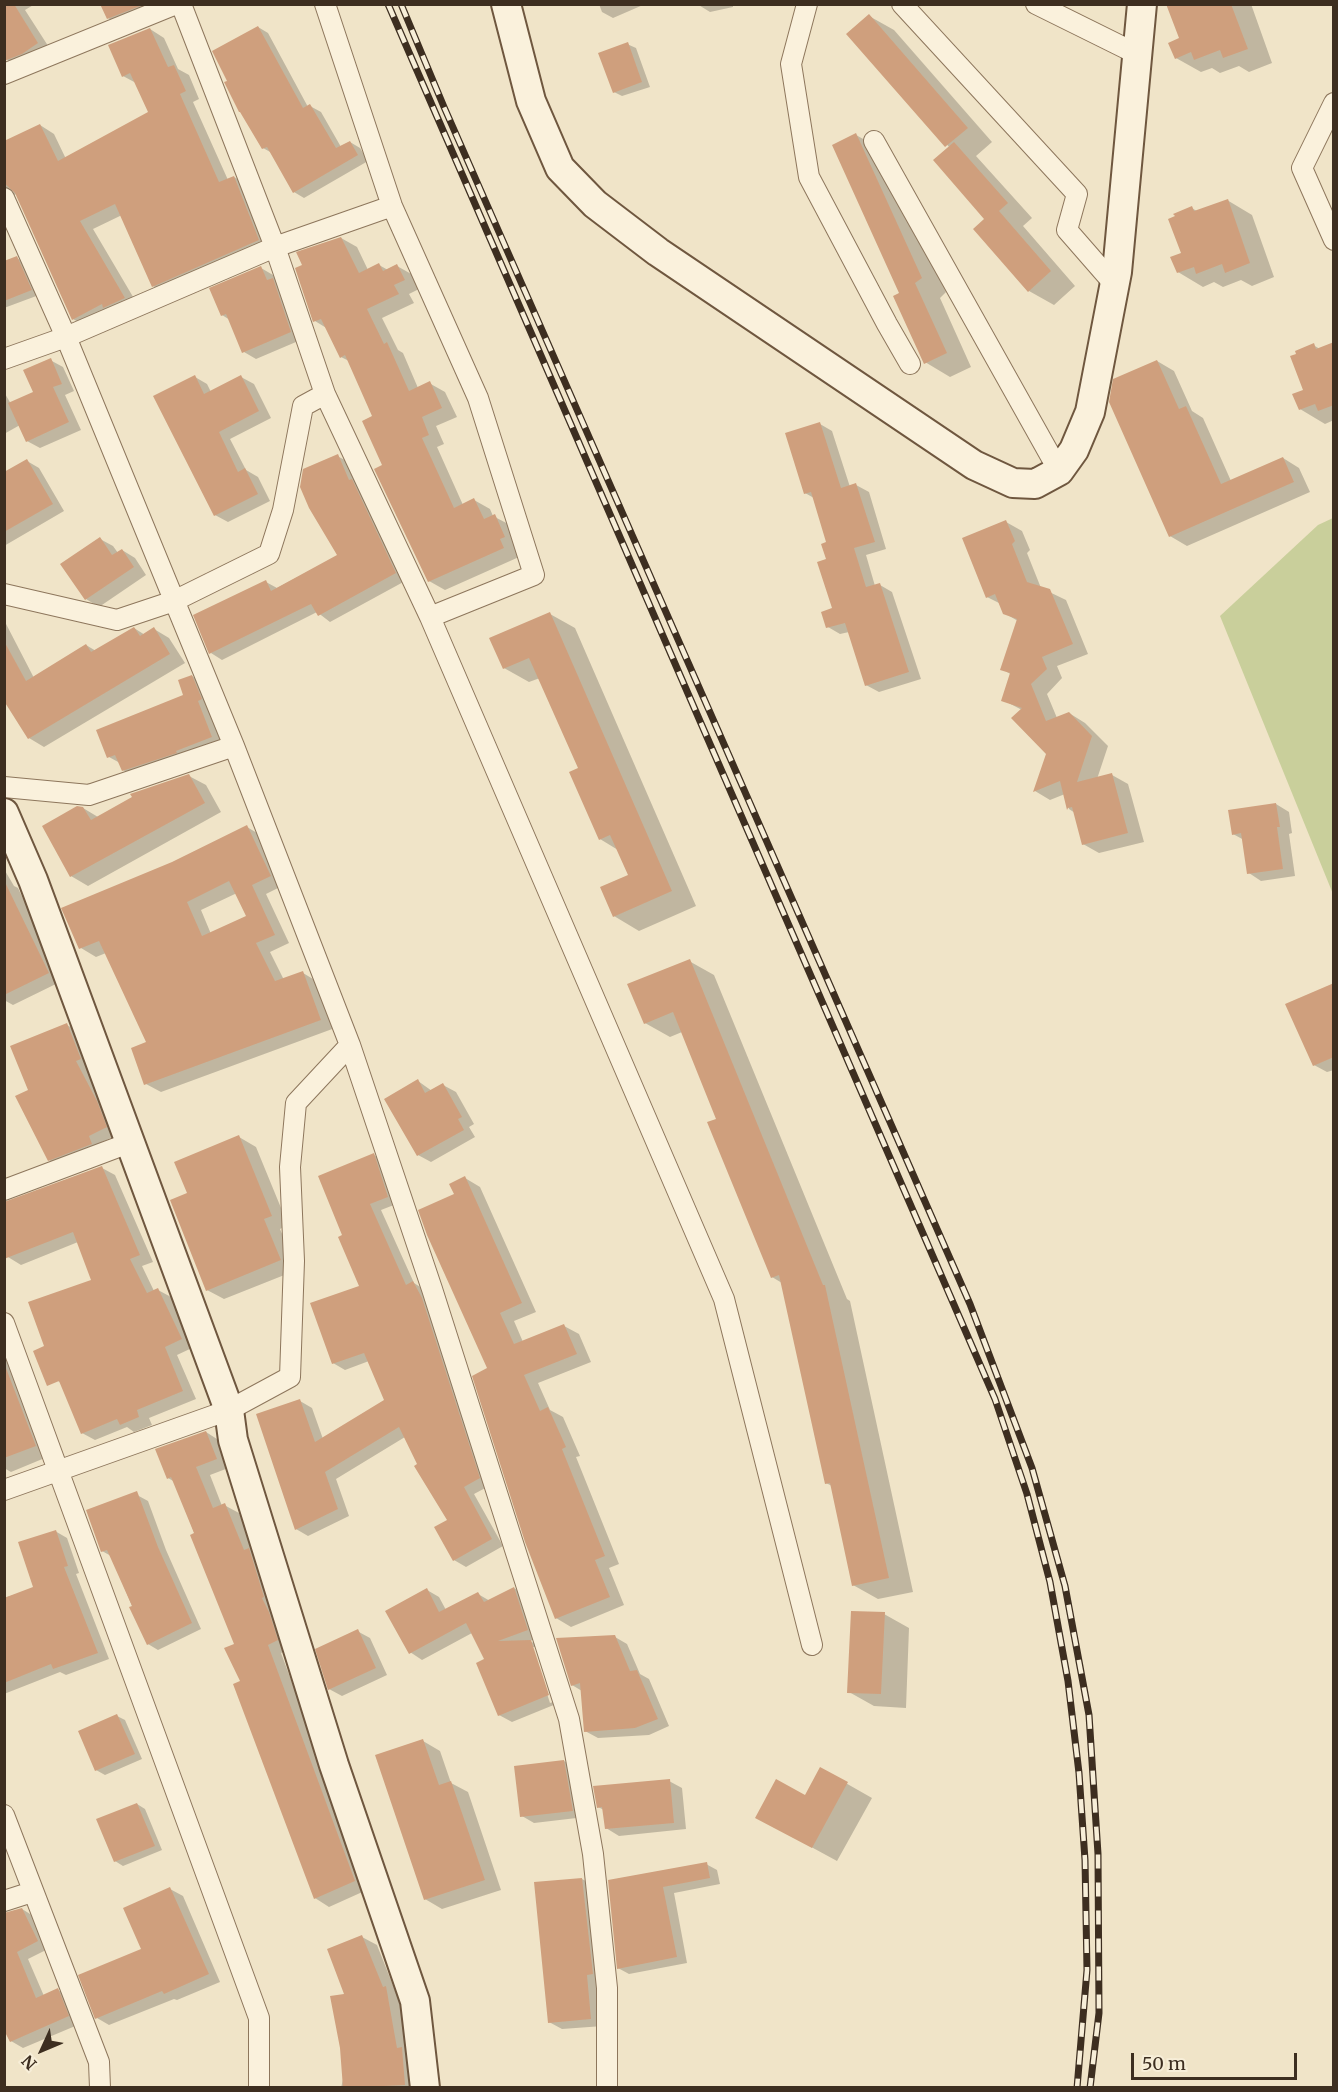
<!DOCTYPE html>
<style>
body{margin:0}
#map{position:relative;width:1338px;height:2092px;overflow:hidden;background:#f0e4c8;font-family:Merriweather,serif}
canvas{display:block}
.frame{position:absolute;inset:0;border:6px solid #3d2e20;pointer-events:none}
.north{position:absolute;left:12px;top:2020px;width:60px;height:60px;-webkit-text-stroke:4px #f7eed8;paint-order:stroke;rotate:226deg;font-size:16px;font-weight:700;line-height:24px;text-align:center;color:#3d2e20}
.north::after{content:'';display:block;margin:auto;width:21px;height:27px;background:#3d2e20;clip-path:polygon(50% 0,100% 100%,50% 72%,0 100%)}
.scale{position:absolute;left:1131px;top:2053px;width:166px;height:27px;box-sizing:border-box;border:3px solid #3d2e20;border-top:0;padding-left:8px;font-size:18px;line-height:21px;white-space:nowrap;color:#3d2e20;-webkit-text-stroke:4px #f7eed8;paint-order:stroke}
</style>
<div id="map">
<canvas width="1338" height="2092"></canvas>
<div class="frame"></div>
<div class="north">N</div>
<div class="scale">50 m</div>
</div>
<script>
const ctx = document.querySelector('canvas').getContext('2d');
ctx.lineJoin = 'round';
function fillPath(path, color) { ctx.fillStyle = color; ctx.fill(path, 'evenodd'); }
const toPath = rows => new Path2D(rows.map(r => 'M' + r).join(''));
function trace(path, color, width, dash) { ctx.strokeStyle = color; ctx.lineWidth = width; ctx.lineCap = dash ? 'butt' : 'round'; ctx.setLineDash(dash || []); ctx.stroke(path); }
const green = toPath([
 [1333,518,1333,894,1220,616,1318,525]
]);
const shadow = toPath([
 [4,4,35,4,25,10,52,52,21,68,6,59],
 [102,4,177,4,122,27,108,18],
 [599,4,643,4,643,5,613,18,602,12],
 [733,4,733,7,710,12,697,4],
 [1171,4,1251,4,1272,63,1249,72,1239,66,1220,73,1212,68,1201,72,1176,58,1181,39],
 [869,16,894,30,992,142,976,156,1032,218,1023,226,1075,286,1054,305,1029,291,986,219,950,148,848,34],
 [258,27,268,33,308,107,310,106,321,112,341,147,350,142,360,148,368,161,304,198,294,192,272,153,263,148],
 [150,29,164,38,178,69,189,75,199,99,193,102,228,180,234,177,248,185,273,248,167,294,153,286,122,215,93,229,139,307,87,327,73,319,16,194,8,200,4,222,4,168,40,125,54,134,66,159,150,113,136,83,123,76],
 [627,44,636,48,650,87,622,96,614,92],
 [856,135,881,149,946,292,940,298,971,367,950,377,925,362],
 [1227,200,1252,215,1274,277,1252,286,1241,280,1223,287,1214,282,1203,287,1178,272,1192,208,1198,212],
 [341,238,357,247,368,270,379,265,388,270,397,266,413,275,419,289,409,294,414,303,382,318,398,350,403,353,418,388,429,383,445,392,457,417,436,426,444,444,437,447,463,505,474,500,490,509,493,516,510,525,520,546,515,548,519,557,445,590,429,581,384,466,374,417,349,361,341,357,328,329,315,321,304,265],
 [17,258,25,263,39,295,4,308,4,263],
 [261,268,273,275,276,281,285,287,303,339,256,359,244,352,230,320,222,315],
 [1334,343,1334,420,1325,424,1300,409,1313,345,1320,349],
 [50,360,63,367,74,391,65,395,81,430,40,448,27,441,20,425,4,434,4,392,11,404,35,393],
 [1157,361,1174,371,1192,411,1203,418,1231,481,1283,458,1299,468,1310,492,1187,546,1170,536],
 [195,377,207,384,211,392,241,377,254,384,271,418,230,439,246,470,258,477,270,501,228,522,215,515],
 [820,424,832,431,850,487,856,485,869,492,886,549,866,555,875,586,880,585,892,592,921,679,879,692,866,685,849,632,840,634,828,627,834,609,828,543,814,498,805,493],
 [337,456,349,462,407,580,330,622,317,612,222,660,211,653,266,582,277,588,339,555],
 [27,461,39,468,64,511,4,546,4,473],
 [1006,522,1022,531,1030,550,1027,553,1041,588,1066,600,1088,654,1057,666,1062,678,1047,694,1057,718,1069,713,1085,723,1108,746,1097,779,1112,775,1128,784,1144,842,1099,853,1083,844,1075,813,1069,809,1065,794,1050,800,1035,791,1047,753,1022,710,1003,700,1012,675,1002,669,1018,621,1004,613,1001,604,987,597],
 [100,539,113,546,118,553,122,550,135,558,146,575,99,607,86,599,62,564],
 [550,614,575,628,696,906,639,931,614,916,630,876,618,850,600,839,580,769,540,678,529,682,504,668],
 [4,620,34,678,86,645,96,651,134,628,145,635,154,629,169,638,185,663,44,747,29,738,4,700],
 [192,676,204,684,224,744,136,778,123,770,120,763,109,757,185,696],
 [189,776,206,785,221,812,88,886,71,876,83,808,98,817],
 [1276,804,1289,812,1292,833,1289,834,1295,876,1261,881,1249,873,1244,840,1233,834],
 [247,827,262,836,286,884,266,894,289,943,270,952,284,980,303,973,318,982,335,1028,161,1092,146,1084,148,1043,106,953,96,957,81,948,173,863],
 [237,893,248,917,211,934,201,910],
 [4,869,14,886,18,888,62,981,13,1005,4,1000],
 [689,961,714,975,847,1299,850,1301,913,1592,878,1599,853,1585,832,1486,826,1483,782,1283,772,1277,718,1120,682,1032,670,1037,645,1023],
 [1334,984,1334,1070,1327,1072,1314,1065],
 [67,1025,79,1032,119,1134,100,1143,104,1151,62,1167,49,1160],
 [418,1081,432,1091,443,1085,456,1092,474,1124,469,1127,475,1137,431,1162,418,1155],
 [239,1137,256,1147,288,1225,280,1229,297,1270,224,1299,207,1290,189,1194],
 [374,1155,385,1162,399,1203,381,1210,414,1283,425,1290,491,1485,474,1494,503,1546,466,1567,454,1560,449,1521,405,1437,336,1479,349,1516,308,1536,296,1529,300,1401,312,1408,323,1439,386,1401,369,1361,345,1370,333,1363,362,1287,344,1236],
 [102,1168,115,1175,153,1262,142,1266,154,1291,158,1290,171,1297,194,1347,177,1355,196,1399,149,1418,152,1425,134,1432,127,1427,95,1440,82,1433,61,1383,58,1381,93,1281,78,1242,21,1265,8,1257],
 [465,1178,480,1187,536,1312,514,1321,523,1342,564,1326,579,1334,591,1362,538,1383,550,1410,563,1417,580,1456,576,1457,619,1564,609,1568,624,1605,571,1627,556,1618,489,1369,456,1195],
 [4,1342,52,1455,11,1472,4,1468],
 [206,1432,220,1441,231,1467,210,1475,222,1506,224,1505,239,1513,255,1553,292,1648,281,1653,369,1889,329,1907,315,1898,242,1682,236,1644,175,1482,168,1478],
 [137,1495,148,1501,166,1550,201,1629,158,1650,148,1644,111,1556,102,1551],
 [55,1531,67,1538,79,1573,76,1574,109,1659,66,1675,60,1672,4,1694,4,1598,35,1588],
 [514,1588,527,1596,540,1637,530,1641,544,1649,561,1702,512,1722,499,1715,487,1660,472,1633,422,1660,410,1652,427,1590,439,1597,446,1610,478,1594,490,1601],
 [532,1647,535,1647,553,1702,550,1703],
 [884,1614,909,1628,906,1708,874,1706,849,1692],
 [357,1631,370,1638,387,1675,342,1696,329,1689],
 [615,1637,627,1644,640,1674,649,1679,669,1726,649,1735,598,1738,585,1731,582,1691,572,1685],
 [117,1716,125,1720,142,1759,105,1775,96,1770],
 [423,1741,440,1751,451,1783,468,1792,501,1890,442,1909,425,1899],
 [564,1761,576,1769,585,1817,534,1823,522,1816],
 [821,1769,872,1798,837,1861,780,1830,806,1797],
 [669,1781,682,1788,686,1829,619,1836,606,1828,604,1810,598,1807],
 [137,1804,145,1809,162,1850,123,1866,115,1861],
 [706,1864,717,1870,720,1884,674,1893,687,1963,629,1974,618,1968,609,1882],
 [582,1879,595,1886,603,2026,562,2029,549,2022],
 [170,1889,183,1896,220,1982,177,2000,174,1999,109,2025,97,2018,143,1950],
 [22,1909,35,1917,50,1948,28,1959,44,1996,58,1990,70,1997,80,2024,23,2048,11,2041,4,2026],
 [362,1937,377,1945,396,1993,400,1996,418,2088,341,2088,344,2075,341,2048,346,1995]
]);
const building = toPath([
 [4,4,14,4,38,43,22,54,4,61],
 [100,4,140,4,140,6,107,19],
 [1166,4,1231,4,1248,49,1223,58,1220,50,1194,60,1191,52,1175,59,1168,43,1179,38],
 [869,14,968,128,945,147,846,34],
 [258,26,303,108,310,104,336,148,350,141,358,155,293,193,267,147,262,149,240,112,239,112,224,82,227,81,212,51],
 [150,28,168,67,174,65,186,91,180,94,219,182,234,176,259,240,152,287,115,204,80,221,125,298,103,308,102,304,72,320,15,193,4,183,4,141,40,124,58,161,148,112,130,73,122,77,108,45],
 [628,42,642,82,613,93,598,53],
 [856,133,922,278,915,283,947,353,924,364,893,296,899,293,832,145],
 [954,142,1008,203,999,211,1051,271,1028,292,973,229,984,219,933,160],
 [1228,199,1250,263,1225,273,1222,264,1196,274,1194,267,1177,273,1170,257,1181,253,1168,219,1175,216,1173,214,1192,206,1194,211],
 [341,237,359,273,379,263,383,271,397,264,405,280,394,285,399,294,367,309,384,344,387,342,409,391,430,381,442,408,422,417,429,435,422,438,454,508,474,498,484,519,495,514,505,537,500,539,504,548,428,582,374,469,382,465,362,421,372,416,345,355,340,358,321,319,313,322,295,268,302,265,296,252],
 [17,256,32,290,4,301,4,261],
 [261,266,267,280,273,278,291,332,242,353,226,314,221,316,209,288],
 [1334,342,1334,405,1318,411,1315,404,1299,410,1292,394,1303,390,1290,356,1296,354,1295,351,1314,343,1316,349],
 [51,358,62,384,53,387,69,422,26,442,8,403,33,392,23,370],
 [1157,360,1179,409,1186,406,1221,484,1283,457,1294,482,1169,537,1109,402,1113,379],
 [195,375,204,394,241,375,259,411,219,432,238,472,245,468,258,494,214,516,153,396],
 [820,422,841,488,856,483,875,542,854,548,866,587,880,583,909,672,865,686,845,623,826,628,821,612,832,608,817,562,826,559,821,544,826,542,811,492,804,494,785,433],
 [338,454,349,480,352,479,396,573,318,616,311,604,209,654,193,615,266,580,271,591,337,555,309,508,300,487,303,469],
 [27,459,53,504,4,532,4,472],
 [1006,520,1015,541,1012,544,1027,582,1050,589,1073,644,1042,657,1047,669,1031,684,1046,721,1069,712,1092,736,1077,782,1112,773,1128,833,1082,845,1072,807,1068,808,1067,810,1060,781,1033,792,1046,754,1011,718,1022,708,1001,701,1010,673,1000,670,1017,619,1003,614,995,594,986,598,962,538],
 [100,537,112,555,122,549,134,567,85,600,60,564],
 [550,612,672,891,613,917,600,887,628,875,610,835,599,840,569,772,578,768,529,658,503,669,489,638],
 [134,627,140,636,154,627,170,654,28,739,4,701,4,641,26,681,86,644,91,652],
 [192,675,202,699,198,701,212,737,176,751,177,753,122,771,115,755,107,758,96,730,183,695,178,680],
 [189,774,205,803,70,877,42,826,77,806,83,807,91,820,132,797,130,794],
 [1276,803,1280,827,1277,827,1283,869,1247,874,1241,833,1232,835,1228,810],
 [247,825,271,876,252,885,275,935,256,943,275,981,303,971,321,1020,144,1085,131,1048,146,1042,99,941,79,949,61,908,172,862],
 [229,881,246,916,202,936,187,902],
 [4,880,49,973,4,995],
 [690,959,823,1285,825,1285,889,1578,852,1586,830,1483,825,1484,779,1275,771,1278,707,1122,716,1119,673,1012,644,1024,627,984],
 [1334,983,1334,1057,1313,1066,1285,1004],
 [67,1023,81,1059,76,1061,97,1101,107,1127,89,1136,92,1144,48,1161,15,1096,28,1090,10,1046],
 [418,1079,425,1093,443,1083,462,1117,458,1119,464,1130,417,1156,384,1099],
 [239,1135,272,1216,264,1219,281,1260,206,1291,170,1200,187,1193,174,1162],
 [374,1153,388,1197,370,1204,406,1285,413,1281,422,1298,480,1478,464,1487,492,1539,453,1561,434,1527,447,1520,414,1466,417,1464,399,1427,325,1472,338,1509,295,1530,256,1414,300,1399,315,1442,384,1400,364,1353,332,1364,310,1303,359,1286,338,1237,342,1235,318,1176],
 [102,1166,140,1255,130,1259,147,1293,158,1288,182,1339,165,1347,183,1391,137,1410,139,1417,120,1425,117,1419,81,1434,59,1381,47,1386,33,1351,44,1346,28,1302,91,1280,73,1232,4,1259,4,1202],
 [465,1176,522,1303,500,1313,514,1344,564,1324,577,1354,524,1375,540,1411,548,1407,566,1447,562,1449,605,1556,595,1560,610,1597,555,1619,525,1542,472,1376,487,1368,427,1235,418,1210,454,1194,449,1184],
 [4,1363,36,1446,4,1458],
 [206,1431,217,1459,196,1467,213,1508,225,1503,244,1550,249,1548,264,1597,262,1598,269,1612,278,1640,268,1645,355,1881,314,1899,233,1684,240,1681,224,1648,234,1644,190,1535,194,1533,171,1477,167,1479,155,1449],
 [137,1491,158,1547,192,1623,147,1645,129,1607,132,1606,107,1550,101,1552,86,1510],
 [56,1530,68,1566,64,1567,98,1653,53,1669,51,1664,4,1683,4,1598,33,1587,18,1542],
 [514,1587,528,1630,498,1641,531,1640,549,1695,498,1716,476,1663,484,1659,466,1623,409,1654,385,1611,427,1588,439,1612,478,1592,484,1602],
 [851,1611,885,1612,881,1694,847,1693],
 [358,1629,376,1668,328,1690,315,1649],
 [615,1635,630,1671,637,1670,658,1719,635,1728,584,1732,580,1683,571,1686,556,1638],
 [117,1714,135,1754,95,1771,78,1731],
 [423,1739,439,1785,451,1781,485,1880,424,1900,375,1755],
 [564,1760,573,1811,520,1817,514,1766],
 [820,1767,848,1782,812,1848,755,1818,776,1779,805,1795],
 [670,1779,674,1823,605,1829,602,1807,597,1808,593,1786],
 [137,1803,155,1846,114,1862,96,1819],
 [707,1862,710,1878,663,1887,677,1957,617,1969,608,1880],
 [582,1878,593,1974,587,1975,591,2019,548,2023,534,1882],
 [170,1887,209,1974,164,1994,162,1991,95,2019,78,1975,141,1949,123,1908],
 [22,1908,38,1941,17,1952,36,1998,58,1988,69,2016,10,2042,4,2030,4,1913],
 [362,1935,383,1987,386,1986,397,2048,402,2047,405,2085,343,2088,340,2048,330,1996,344,1994,327,1949]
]);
const street = toPath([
 [181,4,275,247,325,394],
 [325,4,392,206,478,398,534,575,430,617],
 [807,4,791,64,809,177,887,324,910,364],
 [902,4,1077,194,1067,230,1115,285],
 [1036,4,1137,54],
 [4,74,176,4],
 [1334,103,1302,168,1334,240],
 [874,141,1059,471],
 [4,198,66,337,234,746,350,1045],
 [4,359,66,337,275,247,392,206],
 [4,594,117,620,174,601,269,554,283,510,303,406,325,394,430,617,724,1299,812,1645],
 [4,787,89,795,234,746],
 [4,1190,129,1143],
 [4,1323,259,2018,259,2088],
 [4,1490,229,1410,290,1377,294,1261,290,1167,296,1103,350,1045,432,1289,569,1719,593,1854,607,1988,607,2088],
 [4,1815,99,2062,100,2088],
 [4,1901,32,1892]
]);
const secondary = toPath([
 [506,4,531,101,560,168,595,204,658,252,974,465,1013,483,1035,484,1059,471,1074,450,1090,412,1117,272,1142,4],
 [4,813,33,880,229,1410,233,1440,334,1765,415,2001,425,2088]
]);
const rail = toPath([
 [388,4,995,1399,1027,1494,1050,1582,1068,1681,1079,1773,1085,1860,1087,1970,1077,2088],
 [401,4,444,107,970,1304,1032,1468,1065,1586,1089,1715,1098,1854,1099,2013,1090,2088]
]);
fillPath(green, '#c9cf9b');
fillPath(shadow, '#0003');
fillPath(building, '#cf9f7d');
trace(street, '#8d765c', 22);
trace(secondary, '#6f573f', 32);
trace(street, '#faf1dc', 20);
trace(secondary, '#faf1dc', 28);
trace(rail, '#3d2e20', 7);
trace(rail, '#f7eed8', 4.5, [14]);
</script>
